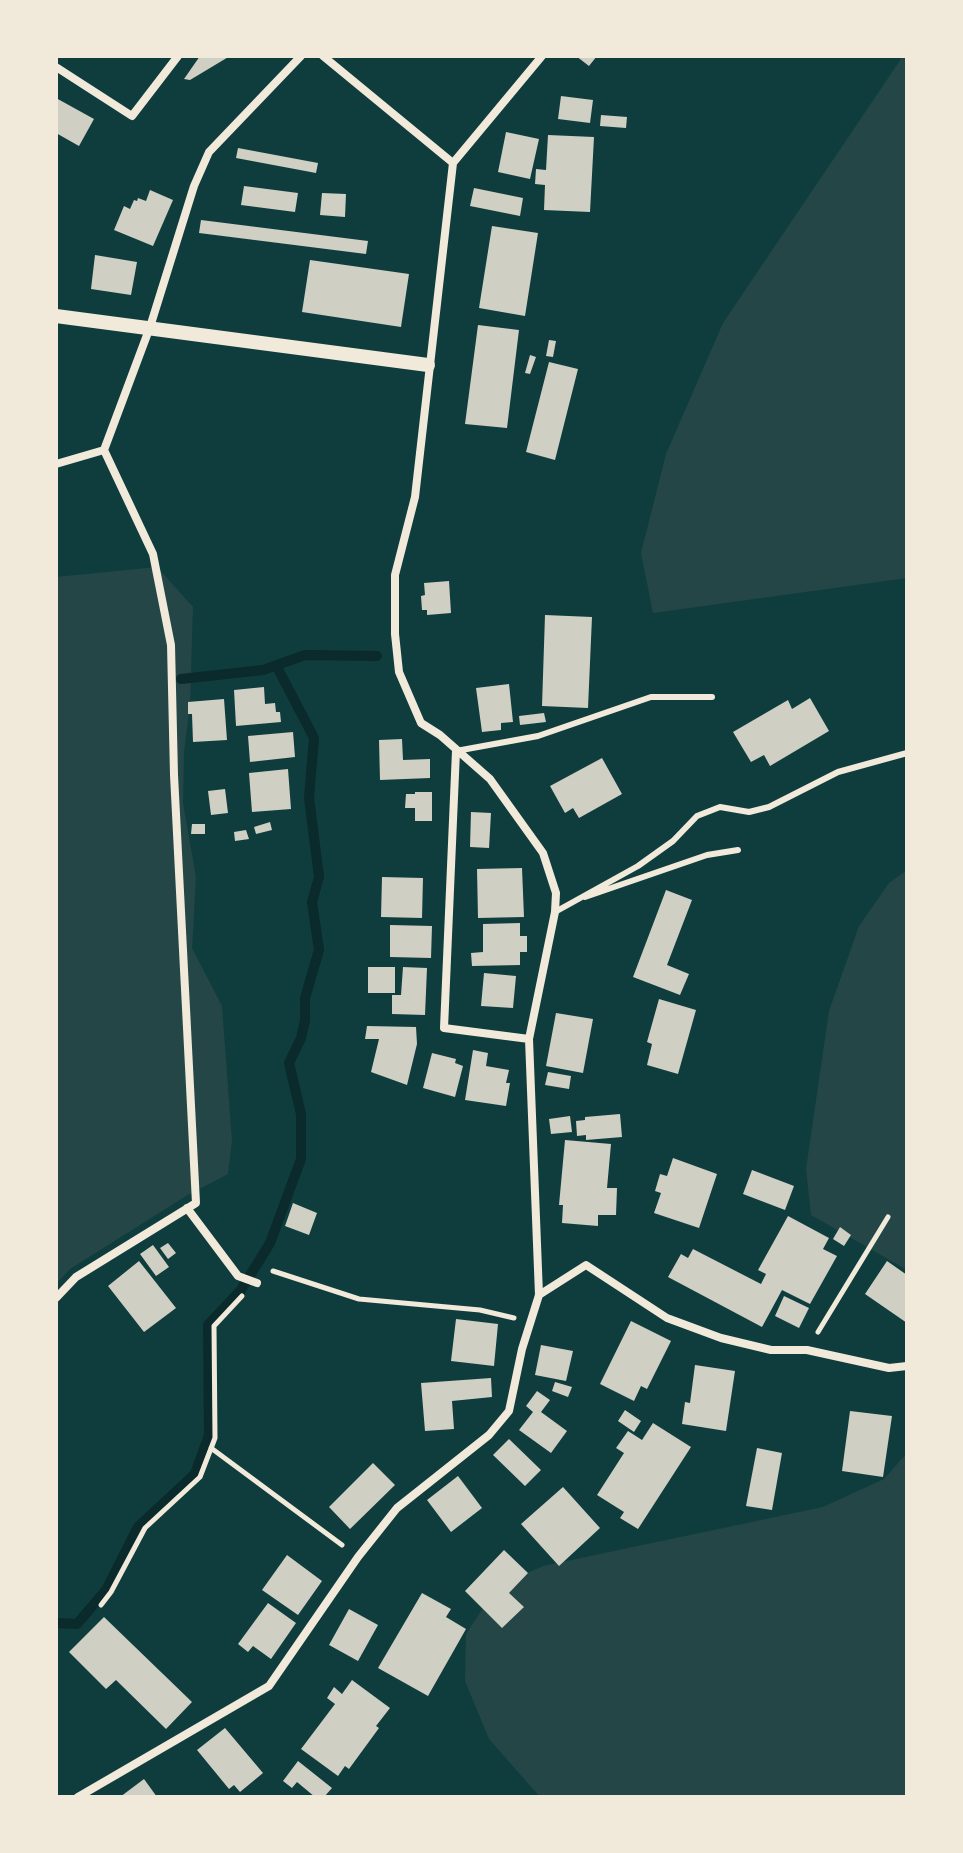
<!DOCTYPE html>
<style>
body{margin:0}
#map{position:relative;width:963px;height:1853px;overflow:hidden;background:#0f3d3e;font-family:"Fira Sans",sans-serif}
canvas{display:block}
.frame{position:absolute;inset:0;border:58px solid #f1e9da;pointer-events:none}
</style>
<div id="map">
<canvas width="963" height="1853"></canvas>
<div class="frame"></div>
</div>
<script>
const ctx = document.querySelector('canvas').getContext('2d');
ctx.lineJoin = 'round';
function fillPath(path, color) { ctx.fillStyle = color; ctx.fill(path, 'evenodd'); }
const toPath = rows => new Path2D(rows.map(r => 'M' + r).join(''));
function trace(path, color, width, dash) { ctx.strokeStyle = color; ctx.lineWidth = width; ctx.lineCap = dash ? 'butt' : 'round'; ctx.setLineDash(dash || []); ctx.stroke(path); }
const green = toPath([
 [903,56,907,56,907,578,653,613,641,553,666,454,723,323],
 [157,567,193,607,190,705,184,752,183,803,196,877,192,948,222,1006,232,1141,228,1174,186,1196,70,1269,56,1284,56,577],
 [907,870,907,1270,811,1215,806,1169,829,1011,859,926,889,883],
 [907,1453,907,1797,540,1797,489,1739,465,1681,466,1634,497,1587,543,1566,823,1507,884,1479]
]);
const stream = toPath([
 [181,679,263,670,305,655,377,656],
 [56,1623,77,1624,106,1590,138,1527,195,1474,209,1435,208,1325,241,1290,270,1243,301,1159,301,1114,289,1063,301,1038,305,1020,305,998,319,950,312,902,319,877,309,798,314,738,276,665]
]);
const building = toPath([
 [200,56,230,56,190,80,184,79],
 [576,56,597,56,589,66],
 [561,96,593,100,590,123,558,119],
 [56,98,94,119,79,146,56,133],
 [601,115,627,117,626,128,600,126],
 [506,132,539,139,530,179,498,172],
 [548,135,594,137,590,212,544,210,545,185,535,184,536,169,546,170],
 [238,148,318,163,316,173,236,158],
 [244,186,298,193,295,212,241,205],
 [474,188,523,198,520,216,470,206],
 [150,190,173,200,153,246,114,230,124,206,130,209,134,200,137,201,138,198,146,201],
 [322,193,346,194,345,217,320,215],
 [201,220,368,241,366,254,199,233],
 [492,226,538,233,525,316,479,308],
 [95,255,137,262,131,295,91,289],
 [310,260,409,274,401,327,302,312],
 [478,325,519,330,507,428,465,424],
 [549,340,556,341,553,357,546,356],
 [530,355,536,357,530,374,525,373],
 [549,362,578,369,555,460,526,452],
 [449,581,451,613,427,615,427,610,422,610,421,596,425,595,424,583],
 [545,615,592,617,588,708,542,706],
 [509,684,513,722,501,723,501,730,482,732,476,688],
 [264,687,265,704,275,703,276,712,280,712,281,722,236,726,234,690],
 [810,698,829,731,770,766,764,755,751,762,733,732,788,700,792,709],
 [224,699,227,740,193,742,192,714,188,714,188,702],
 [544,713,546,722,520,725,519,716],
 [293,732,295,757,250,762,248,736],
 [402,739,403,760,430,759,430,778,380,780,379,740],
 [602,758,622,794,579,818,573,808,565,813,550,786],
 [288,769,291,809,252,812,249,773],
 [225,789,228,813,211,815,208,791],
 [415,792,432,792,432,821,415,821,415,808,405,808,406,794,415,794],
 [471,812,491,813,489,848,470,847],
 [270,822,272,830,256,834,254,827],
 [192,824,205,824,205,834,191,834],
 [246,830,249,839,235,841,234,832],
 [522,868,524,917,478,918,477,869],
 [382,877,423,878,422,918,381,917],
 [666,890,692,900,667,965,689,974,680,995,633,977],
 [520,923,520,936,527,936,527,952,520,952,520,965,472,966,471,953,483,952,483,924],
 [390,925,432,926,431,958,390,957],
 [368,967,395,967,395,993,368,993],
 [403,967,427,968,425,1015,392,1014,392,995,401,995],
 [484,973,516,976,513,1008,481,1006],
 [659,999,696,1010,678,1074,647,1065,652,1044,647,1042],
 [556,1013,593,1019,583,1073,546,1066],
 [367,1026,416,1027,417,1044,407,1085,371,1072,379,1039,365,1039],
 [473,1050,488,1053,486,1066,509,1070,506,1083,510,1083,506,1106,465,1100],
 [432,1053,456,1059,455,1063,463,1066,455,1097,423,1088],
 [548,1072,571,1076,569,1089,545,1085],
 [620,1114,622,1137,586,1140,586,1135,577,1136,576,1121,585,1120,585,1117],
 [570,1116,572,1132,551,1134,549,1119],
 [565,1140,611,1144,607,1188,617,1188,616,1215,598,1215,598,1226,562,1223,563,1205,559,1205],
 [673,1158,717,1174,699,1228,654,1213,661,1193,655,1191,660,1174,667,1176],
 [752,1170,794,1186,785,1210,743,1194],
 [293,1203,317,1213,309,1235,285,1226],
 [788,1216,829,1238,823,1249,837,1256,810,1304,782,1290,762,1327,668,1277,681,1254,688,1258,693,1249,761,1284,766,1274,758,1270],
 [840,1227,851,1235,844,1246,833,1239],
 [168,1243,176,1253,168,1259,160,1248],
 [153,1245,169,1267,156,1276,140,1254],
 [139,1261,176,1308,144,1332,108,1286],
 [887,1261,907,1275,907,1323,865,1294],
 [784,1296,809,1308,799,1328,775,1316],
 [456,1319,498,1324,494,1366,451,1361],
 [631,1321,671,1341,647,1389,641,1386,634,1401,600,1384],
 [541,1345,573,1351,566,1381,535,1375],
 [695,1365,735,1371,726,1431,682,1424,685,1402,690,1403],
 [491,1378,492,1397,452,1401,454,1429,425,1431,421,1383],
 [555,1382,572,1387,568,1397,552,1391],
 [537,1391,550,1400,541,1412,567,1431,551,1453,519,1430,533,1412,526,1406],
 [625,1410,641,1421,634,1432,618,1421],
 [850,1411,892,1416,883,1477,842,1471],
 [653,1423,691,1447,638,1529,620,1518,624,1512,597,1495,624,1453,616,1448,628,1431,642,1440],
 [509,1439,541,1470,525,1486,493,1455],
 [757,1448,782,1453,772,1510,746,1506],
 [373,1463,395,1485,350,1529,329,1507],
 [458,1476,482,1508,451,1532,427,1500],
 [563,1487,600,1528,559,1566,521,1524],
 [504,1550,528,1573,509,1593,524,1607,502,1628,465,1591],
 [287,1555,322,1581,298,1615,262,1590],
 [422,1593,451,1609,446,1617,466,1629,428,1696,378,1668],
 [268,1603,296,1623,271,1659,253,1646,248,1652,238,1644],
 [349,1609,378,1625,358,1661,329,1645],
 [104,1617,192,1702,166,1729,116,1680,106,1689,69,1652],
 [352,1680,390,1708,376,1726,379,1728,349,1769,345,1766,338,1776,301,1749,335,1704,327,1698,334,1687,342,1694],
 [225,1728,263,1773,240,1792,234,1785,229,1789,197,1750],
 [298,1761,332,1788,324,1797,315,1797,297,1782,292,1788,283,1781],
 [144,1779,157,1797,120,1797]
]);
const path = toPath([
 [273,1271,359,1299,480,1310,514,1318],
 [818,1332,888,1217],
 [211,1448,342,1545],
 [101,1605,111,1592,145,1528,200,1477,215,1438,214,1326,242,1296]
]);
const service = toPath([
 [456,751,538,736,651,697,712,697],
 [585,897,707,855,738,850],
 [555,912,638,866,673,841,697,816,720,807,749,812,769,807,838,772,907,753]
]);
const minor = toPath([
 [323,56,453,163],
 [56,67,132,116,178,56],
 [56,464,104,450],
 [456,751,444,1028,529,1039],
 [187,1208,238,1276,257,1283],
 [539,1295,586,1265,667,1318,721,1338,771,1350,807,1350,889,1368,907,1366],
 [56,1298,76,1277,196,1203,174,775,171,645,153,554,104,450,150,327,194,186,209,152,301,56],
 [78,1797,269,1686,358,1557,397,1508,489,1435,509,1411,522,1349,539,1295,529,1039,555,912,556,893,543,853,490,779,440,735,421,723,399,672,395,634,395,575,415,497,453,163,542,56]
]);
const tertiary = toPath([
 [56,316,428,365]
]);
fillPath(green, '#244646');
trace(stream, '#0a2a2b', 10);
fillPath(building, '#cfcfc3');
trace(path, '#f1e9da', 5);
trace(service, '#f1e9da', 6);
trace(minor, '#f1e9da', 8);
trace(tertiary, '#f1e9da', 14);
</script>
